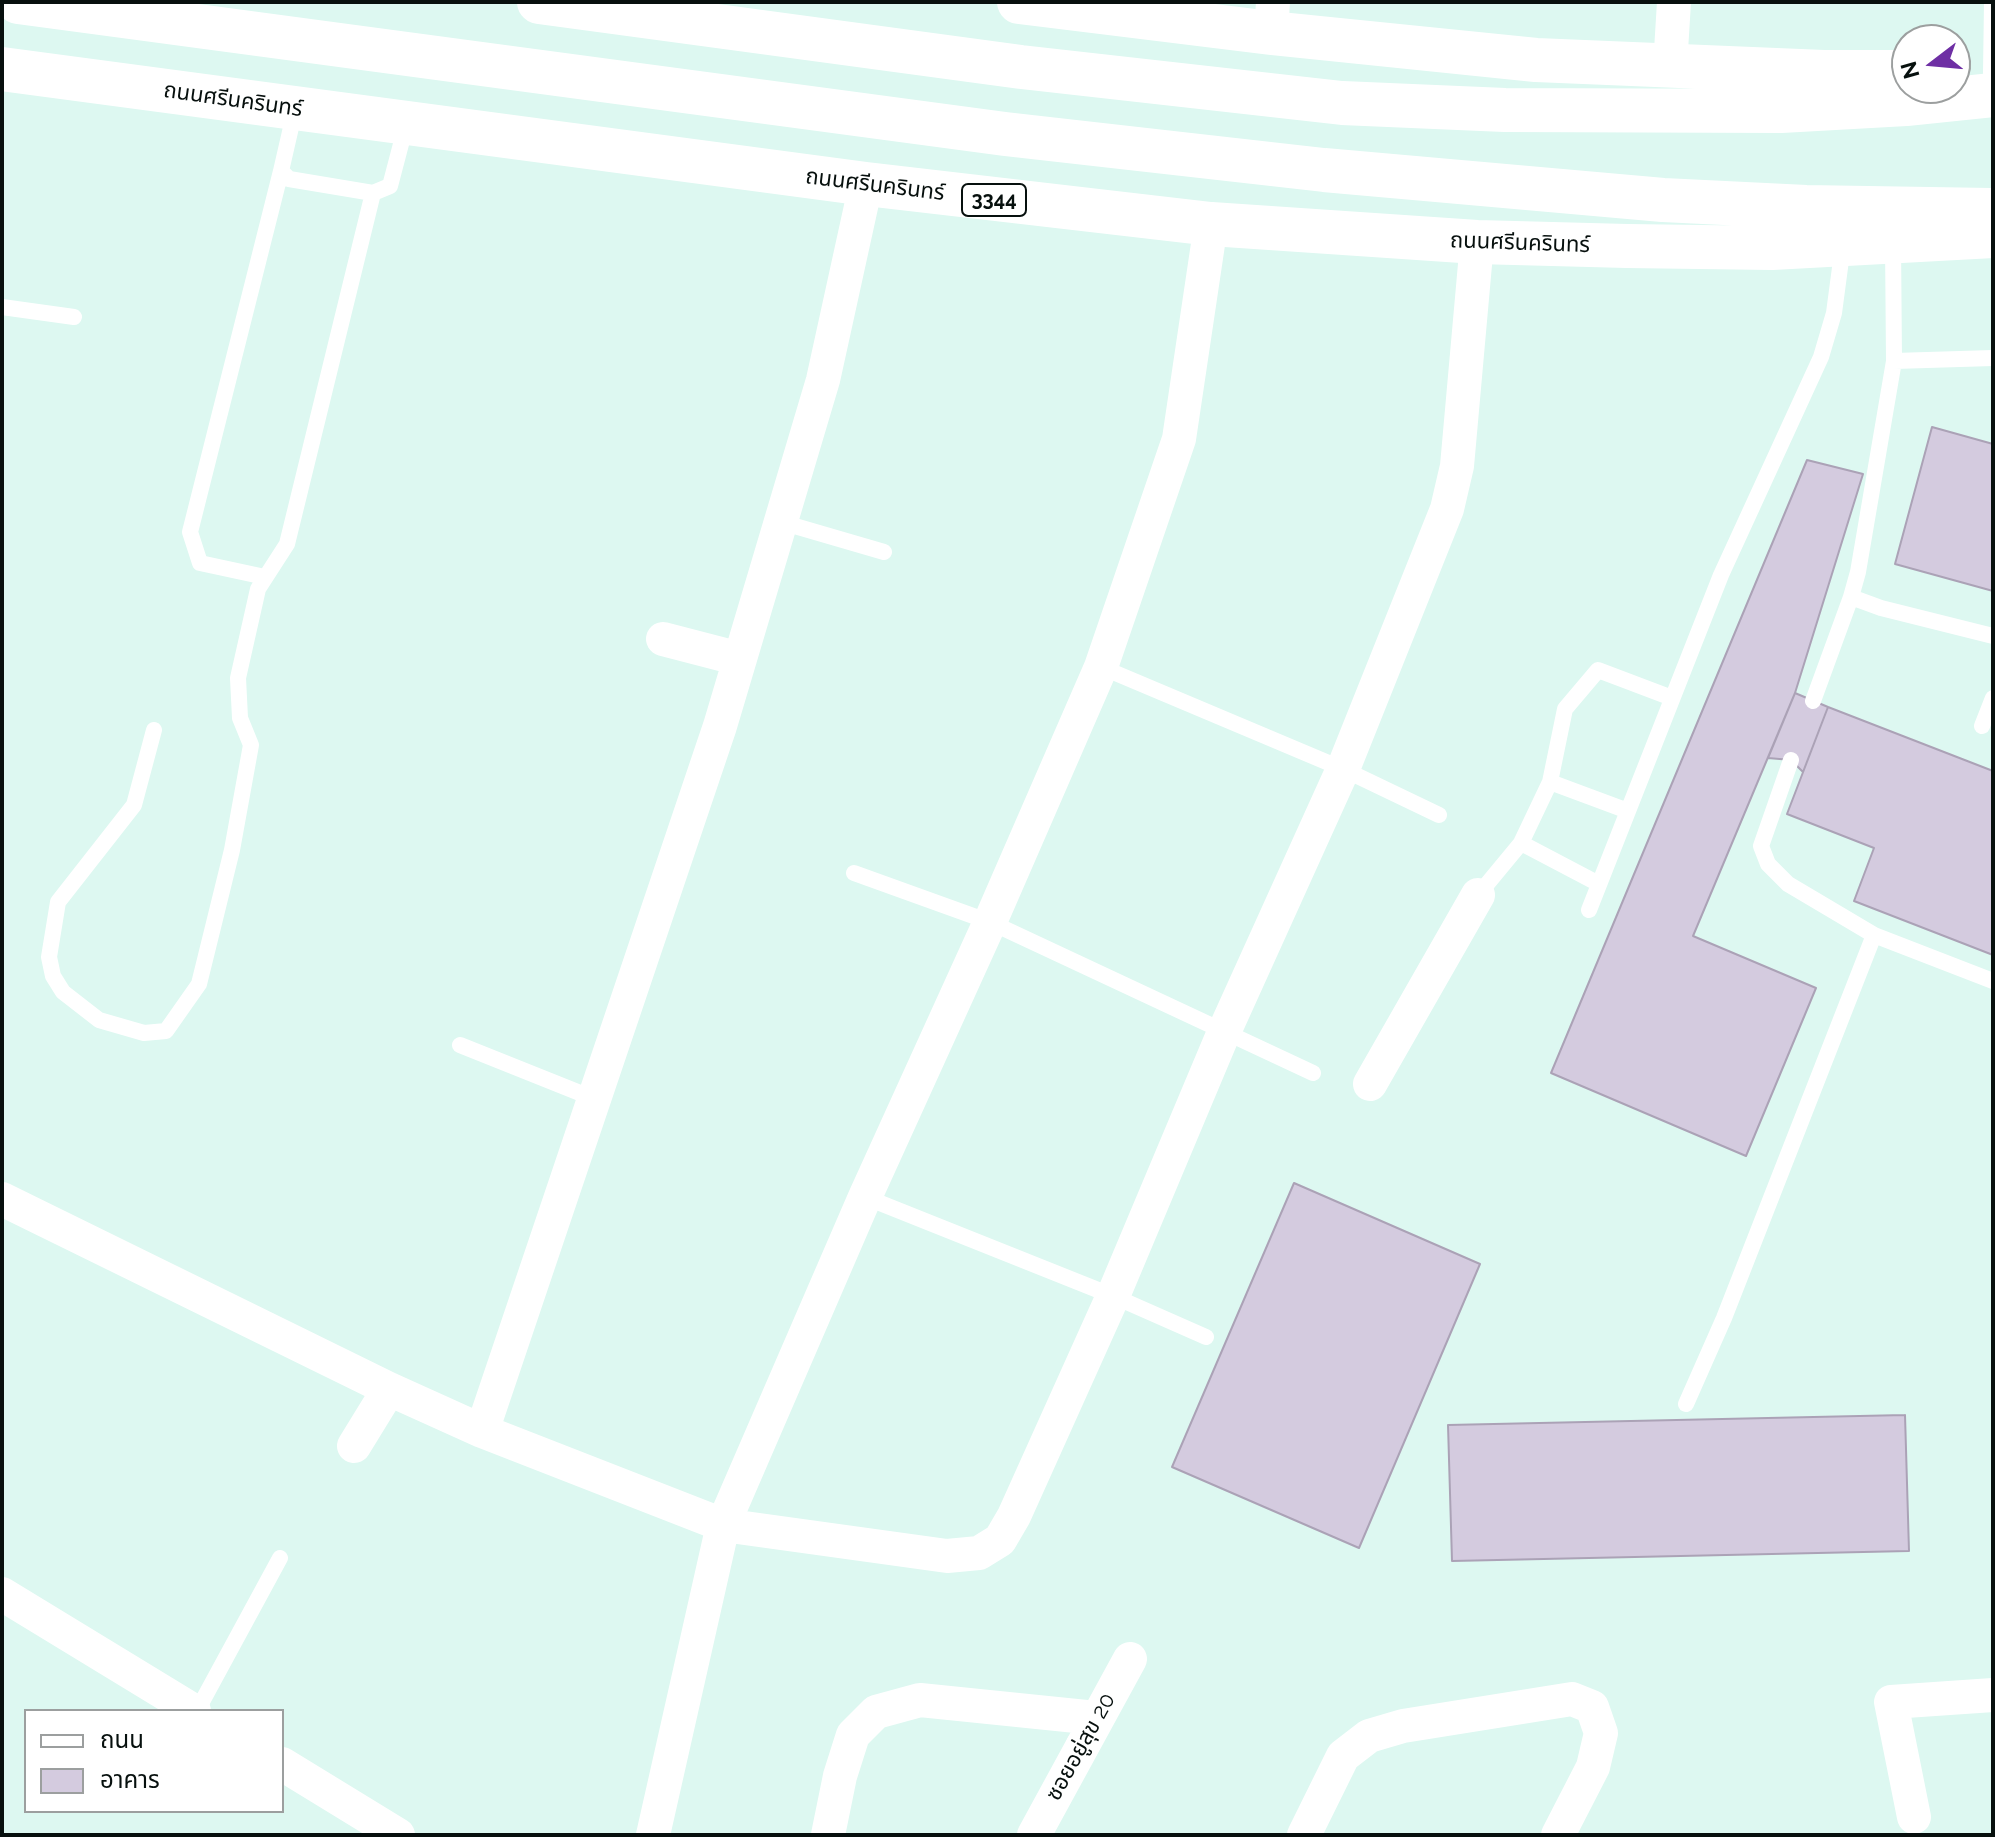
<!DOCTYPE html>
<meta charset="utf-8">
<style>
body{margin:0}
#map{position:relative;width:1995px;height:1837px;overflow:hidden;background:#ddf8f1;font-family:Raleway,"Noto Sans Thai",sans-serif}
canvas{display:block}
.frame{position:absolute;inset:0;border:4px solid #07100e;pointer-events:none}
.legend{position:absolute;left:24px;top:1709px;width:260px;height:104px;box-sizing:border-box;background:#fff;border:2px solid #9c9f9f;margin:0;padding:10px 14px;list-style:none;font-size:24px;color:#07100e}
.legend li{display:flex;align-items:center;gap:16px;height:40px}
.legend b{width:40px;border:2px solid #9c9f9f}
.north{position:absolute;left:1891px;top:24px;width:80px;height:80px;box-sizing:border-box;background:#fff;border:2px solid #9c9f9f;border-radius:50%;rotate:254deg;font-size:22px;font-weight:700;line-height:32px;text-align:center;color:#07100e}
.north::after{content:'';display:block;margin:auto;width:28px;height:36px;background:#6e2fa4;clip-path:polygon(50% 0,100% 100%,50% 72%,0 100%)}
</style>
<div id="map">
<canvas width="1995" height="1837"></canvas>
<div class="frame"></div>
<ul class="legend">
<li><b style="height:10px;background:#fff"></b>ถนน</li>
<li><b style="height:22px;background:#d4cbdf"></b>อาคาร</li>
</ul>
<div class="north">N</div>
</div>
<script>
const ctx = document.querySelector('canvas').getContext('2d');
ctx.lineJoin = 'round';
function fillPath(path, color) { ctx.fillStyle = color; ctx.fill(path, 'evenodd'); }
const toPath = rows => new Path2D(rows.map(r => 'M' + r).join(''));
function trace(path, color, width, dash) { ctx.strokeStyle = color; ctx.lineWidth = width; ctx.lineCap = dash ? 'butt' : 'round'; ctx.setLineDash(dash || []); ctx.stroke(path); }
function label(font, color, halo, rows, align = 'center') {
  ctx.font = font + ' Raleway,"Noto Sans Thai",sans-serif'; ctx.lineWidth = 8; ctx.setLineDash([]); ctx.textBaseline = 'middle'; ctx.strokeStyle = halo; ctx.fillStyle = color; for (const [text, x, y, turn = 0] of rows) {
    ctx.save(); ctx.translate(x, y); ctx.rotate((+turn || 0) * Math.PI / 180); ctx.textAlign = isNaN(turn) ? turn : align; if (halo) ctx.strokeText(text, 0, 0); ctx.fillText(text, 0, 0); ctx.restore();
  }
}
const building = toPath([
 [1932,427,1993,444,1993,591,1895,564,1932,427],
 [1807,460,1863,474,1795,693,1693,936,1816,988,1746,1156,1551,1073,1807,460],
 [1795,693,1828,707,1803,772,1791,760,1768,758,1795,693],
 [1828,707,1993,771,1993,955,1854,901,1874,848,1787,814,1828,707],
 [1294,1183,1480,1264,1359,1548,1172,1467,1294,1183],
 [1905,1415,1909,1551,1452,1561,1448,1425,1905,1415]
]);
const service = toPath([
 [1991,73,1992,2],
 [295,110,281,171,289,179,373,193,390,186,406,125],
 [1893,242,1894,361,1993,358],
 [2,307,74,317],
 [1894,361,1858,572,1851,597,1881,608,1993,636],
 [781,522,884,552],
 [265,577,200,563,190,532,281,171],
 [1101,667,1343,769,1439,815],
 [1813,701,1851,597],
 [1982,726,1993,698],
 [154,730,134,805,58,902,49,957,53,976,63,992,99,1020,144,1033,166,1031,199,984,232,850,251,745,240,718,238,678,258,589,287,544,373,193],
 [1791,760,1761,846,1768,864,1788,884,1874,935,1993,981],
 [1550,782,1628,811],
 [1521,843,1599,884],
 [854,873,990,922,1313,1073],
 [1478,895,1521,843,1550,782,1565,709,1598,670,1672,698],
 [1589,910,1721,575,1821,357,1834,313,1843,245],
 [460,1045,595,1099],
 [865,1197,1113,1296,1206,1337],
 [1686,1404,1724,1318,1874,935],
 [197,1711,280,1558]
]);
const minor = toPath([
 [1271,33,1273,2],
 [1670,67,1674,2],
 [663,639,740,659],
 [1370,1084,1478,895],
 [2,1199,389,1389,482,1431,723,1525,947,1556,979,1553,1000,1540,1014,1516,1113,1296,1224,1032,1343,769,1447,509,1457,466,1477,242],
 [482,1431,720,726,823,380,866,184],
 [354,1446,389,1389],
 [2,1594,194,1711],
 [282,1764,398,1835],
 [1914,1817,1891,1702,1993,1695],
 [653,1835,723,1525,865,1197,990,922,1101,667,1179,439,1211,224],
 [828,1835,840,1776,853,1735,876,1712,920,1700,1096,1718],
 [1034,1835,1130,1659],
 [1304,1835,1343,1756,1369,1736,1403,1726,1572,1699,1592,1707,1601,1733,1593,1767,1558,1835]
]);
const primary = toPath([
 [18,2,1005,134,1324,170,1663,200,1806,207,1991,210],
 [539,2,1021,67,1342,103,1505,110,1781,111,1906,104,1993,95],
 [1019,2,1271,33,1536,60,1824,72,1907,72],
 [2,69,866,184,1211,224,1477,242,1627,246,1772,248,1993,236]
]);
const shields = [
 [994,200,64]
];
const shieldNames = [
 ["3344",994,200]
];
const streetNames = [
 ["ถนนศรีนครินทร์",233,100,8],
 ["ถนนศรีนครินทร์",875,185,7],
 ["ถนนศรีนครินทร์",1520,243,2],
 ["ซอยอยู่สุข 20",1081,1747,-61]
];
fillPath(building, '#d4cbdf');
trace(building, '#aba2b6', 2);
trace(service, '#fff', 16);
trace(minor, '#fff', 34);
trace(primary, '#fff', 44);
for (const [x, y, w] of shields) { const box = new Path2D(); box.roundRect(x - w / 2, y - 16, w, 32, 6); ctx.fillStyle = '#fff'; ctx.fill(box); trace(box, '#07100e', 2); }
label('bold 20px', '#07100e', null, shieldNames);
label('22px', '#07100e', '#fff', streetNames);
</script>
